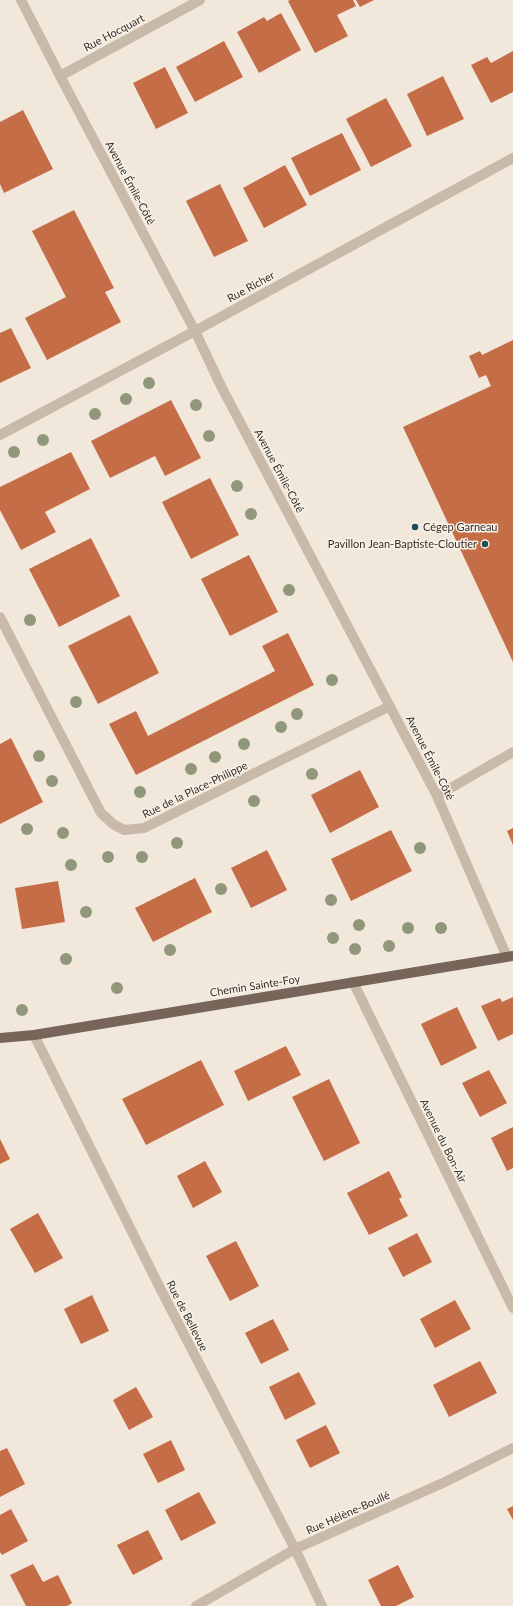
<!DOCTYPE html>
<meta charset="utf-8">
<style>
body{margin:0}
canvas{display:block;background:#f1e8db}
</style>
<canvas width="513" height="1606"></canvas>
<script>
const ctx = document.querySelector('canvas').getContext('2d');
ctx.lineJoin = 'round';
function fillPath(path, color) { ctx.fillStyle = color; ctx.fill(path, 'evenodd'); }
const toPath = rows => new Path2D(rows.map(r => 'M' + r).join(''));
function trace(path, color, width, dash) { ctx.strokeStyle = color; ctx.lineWidth = width; ctx.lineCap = dash ? 'butt' : 'round'; ctx.setLineDash(dash || []); ctx.stroke(path); }
function label(font, color, halo, rows, align = 'center') {
  ctx.font = font + ' Lato,sans-serif'; ctx.lineWidth = 3; ctx.setLineDash([]); ctx.textBaseline = 'middle'; ctx.strokeStyle = halo; ctx.fillStyle = color; for (const [text, x, y, turn = 0] of rows) {
    ctx.save(); ctx.translate(x, y); ctx.rotate((+turn || 0) * Math.PI / 180); ctx.textAlign = isNaN(turn) ? turn : align; if (halo) ctx.strokeText(text, 0, 0); ctx.fillText(text, 0, 0); ctx.restore();
  }
}
const building = toPath([
 [290,0,353,0,356,6,337,15,348,36,315,53,288,1],
 [356,0,374,0,360,7],
 [281,13,301,50,259,73,237,32,264,17,267,21],
 [224,41,243,77,195,102,176,67],
 [513,51,513,92,491,103,471,65,487,57,491,63],
 [165,67,188,113,156,129,133,83],
 [443,76,464,119,427,136,407,94],
 [386,98,412,146,371,167,346,119],
 [23,110,53,169,4,193,0,184,0,122],
 [342,133,361,170,310,196,291,158],
 [285,165,307,205,264,228,243,188],
 [220,184,248,241,214,257,186,201],
 [74,210,114,288,105,292,121,322,47,360,25,318,66,297,32,231],
 [11,328,31,368,0,383,0,333],
 [513,340,513,662,403,427,491,386,486,375,479,378,469,356,480,351,482,355],
 [171,400,201,458,165,476,155,456,110,478,91,441],
 [71,452,90,489,45,512,56,532,21,550,0,510,0,487],
 [210,478,239,535,191,559,162,502],
 [91,538,120,596,59,627,29,569],
 [249,555,278,612,230,636,201,579],
 [130,615,159,673,98,704,68,646],
 [288,633,314,685,136,775,109,724,136,711,148,736,275,671,262,646],
 [11,738,43,802,0,824,0,744],
 [360,770,379,807,330,833,311,795],
 [513,828,513,845,507,831],
 [391,830,412,871,351,901,331,859],
 [267,850,287,890,251,908,231,868],
 [195,878,212,912,153,942,135,908],
 [58,881,65,922,22,929,15,888],
 [513,997,513,1034,498,1041,481,1006,500,998,502,1002],
 [457,1007,477,1048,441,1066,421,1024],
 [286,1046,301,1075,248,1101,234,1071],
 [201,1060,224,1105,146,1145,122,1099],
 [489,1070,507,1103,480,1117,462,1083],
 [329,1079,360,1143,324,1161,292,1097],
 [513,1127,513,1168,507,1171,491,1138],
 [0,1139,10,1159,0,1164],
 [205,1161,222,1192,193,1208,177,1176],
 [389,1171,402,1197,399,1199,408,1216,369,1235,347,1193],
 [38,1213,63,1258,35,1273,10,1229],
 [417,1233,432,1262,403,1277,388,1248],
 [236,1241,259,1286,230,1301,206,1256],
 [92,1295,109,1331,81,1344,64,1309],
 [455,1300,471,1329,435,1348,420,1319],
 [273,1319,289,1350,261,1364,245,1333],
 [480,1361,497,1393,449,1417,433,1385],
 [299,1372,316,1404,285,1420,269,1387],
 [136,1387,153,1417,129,1430,113,1400],
 [326,1425,340,1453,310,1468,296,1440],
 [171,1440,185,1470,158,1483,143,1454],
 [7,1448,25,1484,0,1497,0,1451],
 [199,1492,216,1523,181,1541,165,1510],
 [513,1506,513,1520,507,1509],
 [11,1509,28,1541,2,1555,0,1552,0,1515],
 [148,1530,163,1559,133,1575,117,1545],
 [33,1564,43,1582,58,1575,72,1603,67,1606,26,1606,10,1575],
 [398,1565,414,1597,396,1606,381,1606,368,1580]
]);
const minor = toPath([
 [21,0,60,76,195,331,221,386,437,796,507,957],
 [60,76,200,0],
 [0,435,195,331,513,158],
 [0,617,101,813,113,824,124,830,144,828,390,706],
 [437,796,513,752],
 [353,982,513,1308],
 [34,1035,160,1288,295,1549,322,1606],
 [196,1606,295,1549,445,1482,513,1448]
]);
const major = toPath([
 [0,1038,34,1035,513,956]
]);
const trees = [
 [149,383],
 [126,399],
 [196,405],
 [95,414],
 [209,436],
 [43,440],
 [14,452],
 [237,486],
 [251,514],
 [289,590],
 [30,620],
 [332,680],
 [76,702],
 [297,714],
 [281,727],
 [244,744],
 [39,756],
 [215,757],
 [191,769],
 [312,774],
 [52,781],
 [140,792],
 [254,801],
 [27,829],
 [63,833],
 [177,843],
 [420,848],
 [108,857],
 [142,857],
 [71,865],
 [221,889],
 [331,900],
 [86,912],
 [359,925],
 [408,928],
 [441,928],
 [333,938],
 [389,946],
 [355,949],
 [170,950],
 [66,959],
 [117,988],
 [22,1010]
];
const markers = [
 [415,527,4,"#1e4f57"],
 [485,544,4,"#1e4f57"]
];
const streetNames = [
 ["Rue Hocquart",114,33,-28],
 ["Avenue Émile-Côté",130,183,62],
 ["Rue Richer",251,287,-29],
 ["Avenue Émile-Côté",279,471,62],
 ["Avenue Émile-Côté",430,758,63],
 ["Rue de la Place-Philippe",195,790,-26],
 ["Chemin Sainte-Foy",255,986,-9],
 ["Avenue du Bon-Air",443,1141,64],
 ["Rue de Bellevue",187,1316,63],
 ["Rue Hélène-Boullé",348,1513,-24]
];
const poiNames = [
 ["Cégep Garneau",423,527],
 ["Pavillon Jean-Baptiste-Cloutier",477,544,"right"]
];
fillPath(building, '#c46d47');
trace(minor, '#c9b9a8', 10);
trace(major, '#786559', 10);
ctx.fillStyle = '#91977b';
for (const [x, y] of trees) { ctx.beginPath(); ctx.arc(x, y, 6, 0, 2 * Math.PI); ctx.fill(); }
for (const [x, y, r, color] of markers) { const dot = new Path2D(); dot.arc(x, y, r, 0, 2 * Math.PI); ctx.fillStyle = color; ctx.fill(dot); trace(dot, '#f9f2e8', 1.5); }
label('11px', '#362d28', '#f9f2e8', streetNames);
label('11px', '#362d28', '#f9f2e8', poiNames, 'left');
</script>
